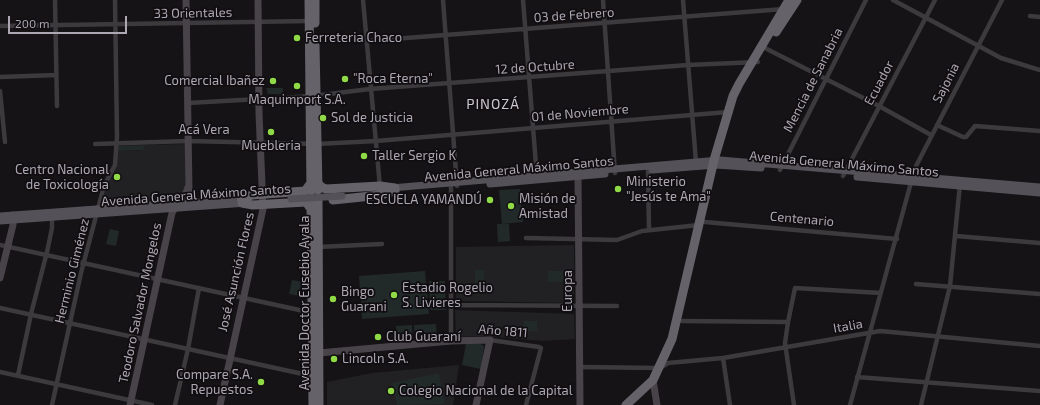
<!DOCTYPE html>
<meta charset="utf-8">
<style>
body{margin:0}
#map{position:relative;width:1040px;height:405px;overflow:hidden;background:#151315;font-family:"Exo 2",sans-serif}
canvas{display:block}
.scale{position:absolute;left:8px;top:16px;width:119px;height:18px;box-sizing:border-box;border:2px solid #ada7b3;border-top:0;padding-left:5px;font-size:12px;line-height:14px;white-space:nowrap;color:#ada7b3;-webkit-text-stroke:3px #100e10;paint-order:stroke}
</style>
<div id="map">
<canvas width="1040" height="405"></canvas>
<div class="scale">200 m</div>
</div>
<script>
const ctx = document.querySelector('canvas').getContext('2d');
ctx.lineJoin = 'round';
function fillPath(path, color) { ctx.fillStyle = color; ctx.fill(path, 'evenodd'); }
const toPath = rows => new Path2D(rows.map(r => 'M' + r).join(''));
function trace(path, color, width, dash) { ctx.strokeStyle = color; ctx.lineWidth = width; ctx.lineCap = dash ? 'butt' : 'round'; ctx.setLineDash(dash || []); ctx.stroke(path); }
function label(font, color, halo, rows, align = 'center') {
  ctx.font = font + ' "Exo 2",sans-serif'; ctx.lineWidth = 3.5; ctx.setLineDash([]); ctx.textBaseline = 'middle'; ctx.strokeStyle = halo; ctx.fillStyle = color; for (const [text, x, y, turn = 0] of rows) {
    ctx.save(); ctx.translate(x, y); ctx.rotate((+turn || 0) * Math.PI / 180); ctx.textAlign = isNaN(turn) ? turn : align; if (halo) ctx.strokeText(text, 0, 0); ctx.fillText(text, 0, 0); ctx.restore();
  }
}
const built = toPath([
 [185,144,186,189,183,194,176,199,102,205,106,187,117,165,117,151,144,150,144,145],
 [574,245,574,301,573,303,456,301,456,247],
 [455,310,574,314,575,339,543,341,484,336,456,337],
 [459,365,453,405,327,405,327,382,372,373]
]);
const green = toPath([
 [266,88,283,88,283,94,268,94],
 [144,145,144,150,117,151,119,146],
 [520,189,523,222,502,224,499,190],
 [497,224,509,224,510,241,498,242],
 [110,229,119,231,116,246,106,244],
 [475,270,484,270,484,286,475,286],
 [425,271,429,314,362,319,359,276],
 [548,271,567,271,567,282,548,282],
 [292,280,302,282,299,296,289,294],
 [429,281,445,281,446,310,430,310],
 [524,321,537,321,537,331,524,331],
 [436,324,437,338,415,340,414,325],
 [412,325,413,340,397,341,396,326],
 [466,344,479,343,484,346,481,369,462,365],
 [439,373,445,404,397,405,392,383]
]);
const street = toPath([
 [55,0,57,106],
 [363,0,380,187],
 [443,0,457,186],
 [523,0,537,178],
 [603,0,615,173],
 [683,0,696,162],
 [893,0,1001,58,1040,70],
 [1030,16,1040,17],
 [0,26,310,21],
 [367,41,784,9],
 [761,46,879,106,931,135],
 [0,77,56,75],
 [0,91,5,142],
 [188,103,313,96,370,89,688,65,758,62],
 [937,125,963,137,966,137,975,126,1040,131],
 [95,144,188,141,317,144,376,141,728,112],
 [648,170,649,230],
 [780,170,866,0],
 [843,176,935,0],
 [451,182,451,341],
 [705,222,897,239],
 [956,236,1040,243],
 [526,238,617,240,642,231,699,225],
 [0,245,313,313],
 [318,247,382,244],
 [916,284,1040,294],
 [451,305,617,306],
 [0,308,312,376],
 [682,321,788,322],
 [490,340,539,347,541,348,526,405],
 [723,358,730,405],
 [580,367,660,368,668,363,723,358,880,331,1040,346],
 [0,372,152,405],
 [18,375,31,314,47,252,52,228,52,217],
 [857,377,1040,391],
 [52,405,81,273,104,186,115,165,117,137,115,0],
 [175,405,188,349,199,288],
 [794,405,785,343,788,322,795,288,881,293],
 [850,405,915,168,1002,0],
 [921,405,950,286,960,184]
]);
const secondary = toPath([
 [186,0,189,191],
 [578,176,580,405],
 [0,278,13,225,13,215],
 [319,353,451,341,490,340,476,405],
 [653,380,657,405],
 [130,405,172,213,178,203,186,193,188,187],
 [220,405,263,209,259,113,258,0]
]);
const primary = toPath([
 [652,170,716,165,761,168],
 [857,177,1040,193],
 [490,184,605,174],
 [391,188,720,160,1040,187],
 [0,216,233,199],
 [0,221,247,203]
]);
const highway = toPath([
 [309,0,311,191],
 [315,23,315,0],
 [776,32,797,0],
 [315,45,318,190],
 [318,183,321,187,326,189,380,186,395,188],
 [241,199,252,195,305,191,311,183],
 [311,200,313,405],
 [318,200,319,405],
 [333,200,381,195,395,191],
 [242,203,253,205,306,202,311,209],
 [626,405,653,380,672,339,714,160,733,96,739,84,789,0]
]);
const primaryBridge = toPath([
 [291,199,342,196]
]);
const markers = [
 [297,38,4,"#91da47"],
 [345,79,4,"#91da47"],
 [273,81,4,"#91da47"],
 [297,86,4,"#91da47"],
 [323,118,4,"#91da47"],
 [271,132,4,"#91da47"],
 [364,156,4,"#91da47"],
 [117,177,4,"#91da47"],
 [618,189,4,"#91da47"],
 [490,200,4,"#91da47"],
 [511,206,4,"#91da47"],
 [394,295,4,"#91da47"],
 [333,299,4,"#91da47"],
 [378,337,4,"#91da47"],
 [334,359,4,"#91da47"],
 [261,382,4,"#91da47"],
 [391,391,4,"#91da47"]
];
const streetNames = [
 ["33 Orientales",193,13,-1],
 ["03 de Febrero",574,15,-4],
 ["12 de Octubre",535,67,-4],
 ["Mencia de Sanabria",813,80,-63],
 ["Ecuador",879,83,-62],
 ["Sajonia",946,83,-63],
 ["01 de Noviembre",580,113,-5],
 ["Acá Vera",204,130],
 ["Avenida General Máximo Santos",844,164,5],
 ["Avenida General Máximo Santos",519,169,-5],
 ["Avenida General Máximo Santos",196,195,-4],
 ["Centenario",802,219,5],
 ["Herminio Giménez",72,271,-76],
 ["José Asunción Flores",236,272,-77],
 ["Europa",568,291,-90],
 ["Teodoro Salvador Mongelos",140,303,-78],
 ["Avenida Doctor Eusebio Ayala",305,303,-90],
 ["Italia",848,326,-10],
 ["Año 1811",503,331,5]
];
const poiNames = [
 ["Ferreteria Chaco",305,38],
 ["\"Roca Eterna\"",353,79],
 ["Comercial Ibañez",265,81,"right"],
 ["Maquimport S.A.",297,100,"center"],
 ["Sol de Justicia",331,118],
 ["Muebleria",271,146,"center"],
 ["Taller Sergio K",372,156],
 ["Centro Nacional",109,170,"right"],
 ["de Toxicología",109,185,"right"],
 ["Ministerio",626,182],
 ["\"Jesús te Ama\"",626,197],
 ["Misión de",519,199],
 ["Amistad",519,214],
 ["ESCUELA YAMANDÚ",482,200,"right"],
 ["Estadio Rogelio",402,288],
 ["S. Livieres",402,303],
 ["Bingo",341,292],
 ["Guarani",341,307],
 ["Club Guaraní",386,337],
 ["Lincoln S.A.",342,359],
 ["Compare S.A.",253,375,"right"],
 ["Repuestos",253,390,"right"],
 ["Colegio Nacional de la Capital",399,391]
];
const neighbourhoodNames = [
 ["PINOZÁ",493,104]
];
fillPath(built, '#212022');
fillPath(green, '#222929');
trace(street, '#3d3a3e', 4.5);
trace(secondary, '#474349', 7);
trace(primary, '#555158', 7);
trace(highway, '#66626a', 9);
trace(primaryBridge, '#555158', 7);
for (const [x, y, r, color] of markers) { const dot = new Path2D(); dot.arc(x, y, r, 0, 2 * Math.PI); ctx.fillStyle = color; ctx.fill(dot); trace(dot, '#100e10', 1.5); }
label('13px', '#ada7b3', '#100e10', streetNames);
label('13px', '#ada7b3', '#100e10', poiNames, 'left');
ctx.letterSpacing = '1px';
label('14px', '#ccc7d0', '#100e10', neighbourhoodNames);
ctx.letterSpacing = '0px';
</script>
